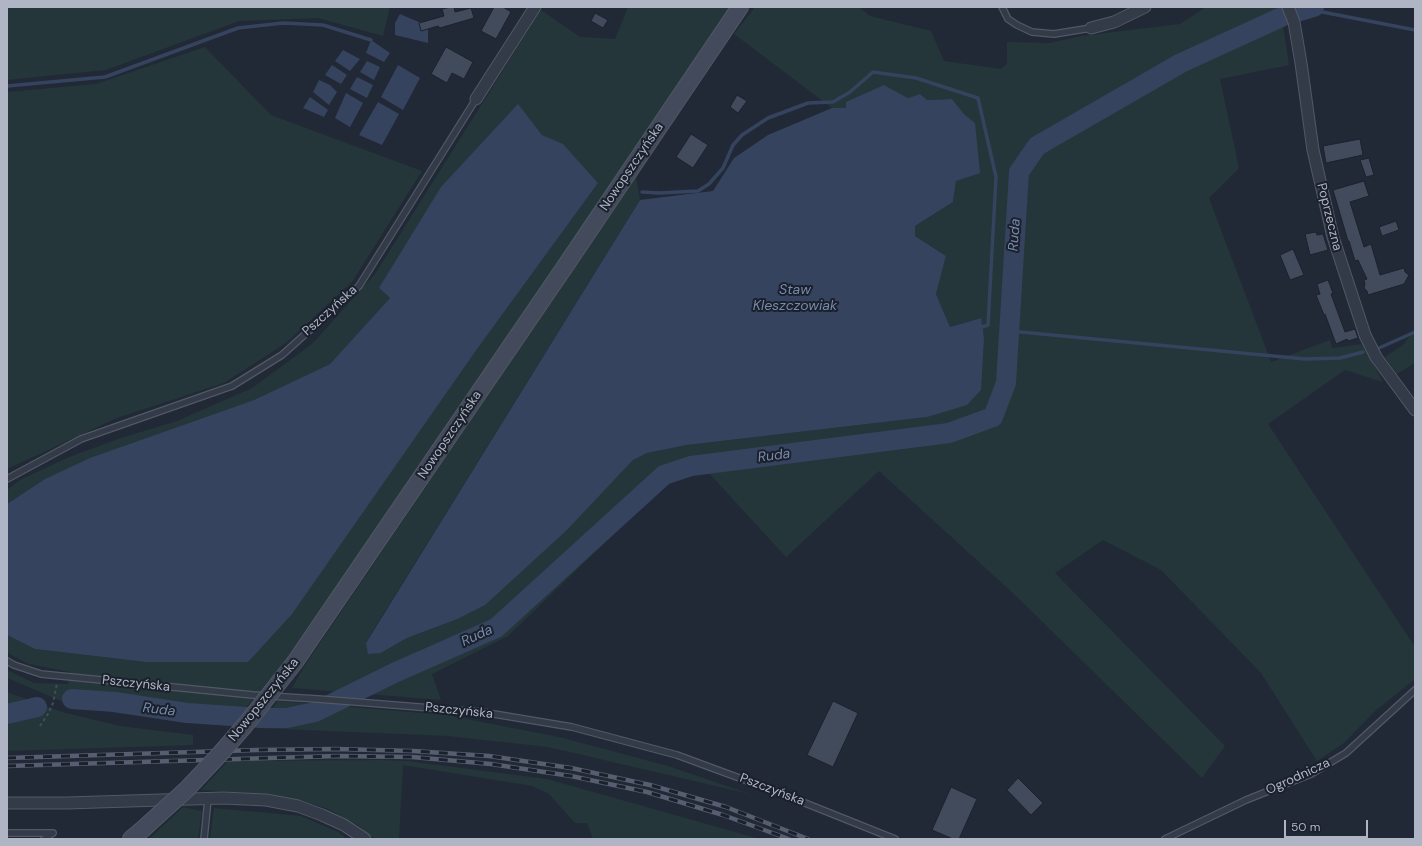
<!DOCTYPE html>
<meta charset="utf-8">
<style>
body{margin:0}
#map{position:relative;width:1422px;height:846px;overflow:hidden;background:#212937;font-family:"DM Sans",sans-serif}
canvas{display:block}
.frame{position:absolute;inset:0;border:8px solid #afb5c4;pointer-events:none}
.scale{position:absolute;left:1284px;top:820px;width:84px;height:18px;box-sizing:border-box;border:2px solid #afb5c4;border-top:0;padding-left:5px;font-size:12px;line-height:14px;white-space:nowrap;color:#afb5c4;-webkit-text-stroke:3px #1a202c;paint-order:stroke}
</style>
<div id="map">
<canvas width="1422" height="846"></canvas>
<div class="frame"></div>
<div class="scale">50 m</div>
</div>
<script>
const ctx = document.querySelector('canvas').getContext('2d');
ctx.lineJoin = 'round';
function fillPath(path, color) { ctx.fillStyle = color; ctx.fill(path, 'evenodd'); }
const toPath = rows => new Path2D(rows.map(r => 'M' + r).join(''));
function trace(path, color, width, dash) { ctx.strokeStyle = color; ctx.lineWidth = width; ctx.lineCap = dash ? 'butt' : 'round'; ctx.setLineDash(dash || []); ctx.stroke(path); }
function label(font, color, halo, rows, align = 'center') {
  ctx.font = font + ' "DM Sans",sans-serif'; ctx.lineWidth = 4; ctx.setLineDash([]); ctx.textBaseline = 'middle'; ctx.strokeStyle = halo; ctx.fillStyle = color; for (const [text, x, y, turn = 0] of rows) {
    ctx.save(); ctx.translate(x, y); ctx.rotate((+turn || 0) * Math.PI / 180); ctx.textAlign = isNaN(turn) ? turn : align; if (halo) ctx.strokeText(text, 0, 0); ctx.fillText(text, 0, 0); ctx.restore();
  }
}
const green = toPath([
 [7,7,390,7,383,36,318,18,239,21,106,70,7,80],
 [628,7,733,7,625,162,515,329,283,663,232,725,206,724,123,714,71,705,7,678,7,670,34,683,68,684,70,672,29,664,13,656,7,652,7,635,35,649,146,662,248,662,598,183,563,145,542,135,518,105,379,288,390,298,330,364,254,400,122,447,45,479,7,504,7,490,20,480,69,457,121,438,177,421,252,388,312,344,375,274,541,10,580,37,615,39],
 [755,7,859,7,870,16,931,31,944,61,1001,69,1007,63,1007,42,1049,43,1081,36,1180,24,1206,7,1280,7,1289,65,1220,79,1239,168,1209,198,1271,362,1330,340,1332,348,1362,344,1383,382,1345,370,1268,424,1415,647,1415,679,1374,712,1344,743,1317,761,1261,673,1161,570,1103,540,1055,573,1225,746,1202,778,1015,595,879,471,786,557,706,470,670,480,508,636,432,674,441,700,292,688,305,665,636,177,640,200,366,642,381,653,407,638,455,620,568,529,633,460,647,453,687,445,927,417,984,338,980,318,950,327,936,294,946,256,915,236,915,226,953,202,956,181,975,123,964,114,952,99,927,100,920,94,908,98,884,85,846,108,832,108,734,34],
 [205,47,271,115,422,171,352,282,286,343,224,383,117,418,7,469,7,92,96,84],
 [1415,330,1415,363,1397,374,1385,357,1403,345],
 [7,692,62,712,120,726,193,735,193,745,7,751],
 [278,701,447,715,563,738,668,766,750,794,548,747,448,736,257,728],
 [381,760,407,761,547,779,760,839,593,839,587,823,575,823,549,794,532,786,403,765,399,839,375,839,356,824,328,809,301,800,270,794,201,790,228,761],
 [183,807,202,811,198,839,149,839],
 [214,808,301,816,338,832,347,839,210,839]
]);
const water = toPath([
 [400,14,428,26,428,43,395,35,395,23],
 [371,40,390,53,384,62,366,53],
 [343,50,360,59,350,71,335,61],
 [367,61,380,67,374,80,360,72],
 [332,65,347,75,341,84,325,75],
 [398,65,420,78,403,110,381,97],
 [357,77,373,85,367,98,350,89],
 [319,80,330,85,337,92,329,105,313,92],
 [884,85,908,98,920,94,927,100,952,99,964,114,975,123,980,173,956,181,953,202,915,226,915,236,946,256,936,294,950,327,981,318,984,338,981,390,967,405,927,417,687,445,647,453,633,460,568,529,485,605,455,620,407,638,381,653,368,654,366,643,640,200,713,191,734,158,768,135,832,108,846,108,846,102],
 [346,93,363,103,350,127,335,118],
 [310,97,328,110,324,117,303,108],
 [378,102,399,114,382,145,359,135],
 [518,104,542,135,563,144,598,183,477,349,292,614,248,662,146,662,35,649,7,635,7,504,45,479,90,458,254,400,330,364,390,298,379,288,441,187]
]);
const stream = toPath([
 [1307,9,1415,30],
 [7,86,105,77,238,28,283,23,323,25,371,40],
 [642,192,659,193,698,191,709,184,723,168,733,145,742,135,768,118,808,103,833,102,850,92,873,72,916,78,978,98,996,177,988,325,982,327],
 [1010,331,1305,359,1340,358,1363,352],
 [1379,348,1415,332]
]);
const river = toPath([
 [1297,12,1314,7],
 [72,699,115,702,187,713,261,718,287,718,315,712,394,673,496,628,664,475,691,466,949,433,993,417,1006,383,1019,172,1037,146,1181,63,1286,15],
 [7,714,37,707]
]);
const building = toPath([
 [451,7,454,7,455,12,471,8,474,18,440,28,438,26,421,31,419,23,444,16,442,9,451,7],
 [494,7,503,7,511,12,496,39,481,31,494,7],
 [595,13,608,20,603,28,591,21,595,13],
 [446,47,473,62,464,79,452,73,447,83,431,74,446,47],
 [737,95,747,101,738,113,730,107,737,95],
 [691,134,708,145,693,168,676,157,691,134],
 [1360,139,1363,155,1326,163,1323,146,1360,139],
 [1369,158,1374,175,1366,177,1360,160,1369,158],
 [1364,181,1369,196,1350,202,1364,247,1371,244,1380,275,1404,268,1405,272,1409,275,1404,284,1368,295,1367,291,1364,288,1365,284,1364,280,1367,279,1358,260,1355,261,1349,241,1348,241,1333,190,1364,181],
 [1396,221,1399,230,1382,236,1379,227,1396,221],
 [1316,232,1317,235,1323,234,1328,250,1310,255,1305,234,1316,232],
 [1293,249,1304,275,1290,280,1280,255,1293,249],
 [1328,280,1333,293,1331,294,1345,332,1355,329,1358,338,1348,341,1347,339,1336,344,1325,314,1324,315,1316,295,1320,294,1317,284,1328,280],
 [833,701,858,713,833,767,807,755,833,701],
 [1018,778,1043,803,1031,815,1007,790,1018,778],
 [951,787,977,799,959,839,953,839,932,830,951,787]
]);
const path = toPath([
 [40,726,48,714,53,703,57,683]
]);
const lane = toPath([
 [1002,7,1008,19,1017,25,1032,32,1054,34,1091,28],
 [7,479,81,439,232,386,282,355,359,286,476,99],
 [7,661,14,665,41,674,253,695,318,699,482,712,572,727,677,755,780,793,895,839],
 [7,833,53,833,44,839],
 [204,839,208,799],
 [1165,839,1246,800,1311,774,1346,753,1415,690]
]);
const street = toPath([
 [1288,7,1294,22,1301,63,1313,150,1333,237,1365,335,1376,357,1415,410],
 [1091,28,1114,22,1145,7],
 [476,99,535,7],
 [7,803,67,803,223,798,266,800,298,806,322,815,344,825,365,839]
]);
const secondary = toPath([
 [295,662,566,265,740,7],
 [131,839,143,829]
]);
const rail = toPath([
 [7,758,257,750,337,749,413,751,489,756,571,768,650,785,726,807,808,839],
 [7,766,337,756,412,757,491,764,571,776,647,792,723,815,789,839]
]);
const secondaryBridge = toPath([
 [143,829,187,789,220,754,246,724,295,662]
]);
const streetNames = [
 ["Nowopszczyńska",632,167,-56],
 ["Poprzeczna",1329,217,76],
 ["Pszczyńska",330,311,-42],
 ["Nowopszczyńska",450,435,-56],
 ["Pszczyńska",136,684,6],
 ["Nowopszczyńska",264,700,-51],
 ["Pszczyńska",459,711,6],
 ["Ogrodnicza",1298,777,-25],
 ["Pszczyńska",772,790,21]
];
const waterNames = [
 ["Ruda",1015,235,-86],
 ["Staw",795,290],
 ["Kleszczowiak",795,306],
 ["Ruda",774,456,-7],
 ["Ruda",477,636,-25],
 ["Ruda",159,710,7]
];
fillPath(green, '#243639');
fillPath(water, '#35435e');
trace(stream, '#35435e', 3.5);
trace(river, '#35435e', 20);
fillPath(building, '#424b5c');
trace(building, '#1c222e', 1);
trace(lane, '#525865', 8);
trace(street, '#525865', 13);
trace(secondary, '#525865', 18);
trace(path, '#405156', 2, [3, 3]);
trace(lane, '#343b48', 5.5);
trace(street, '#343b48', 11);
trace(secondary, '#424a5b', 16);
trace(rail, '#565e6f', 4.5);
trace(rail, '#1a202c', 3, [9]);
trace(secondaryBridge, '#525865', 18, []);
trace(secondaryBridge, '#424a5b', 16);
label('13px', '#afb5c4', '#1a202c', streetNames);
label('italic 14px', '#778aac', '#1a202c', waterNames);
</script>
